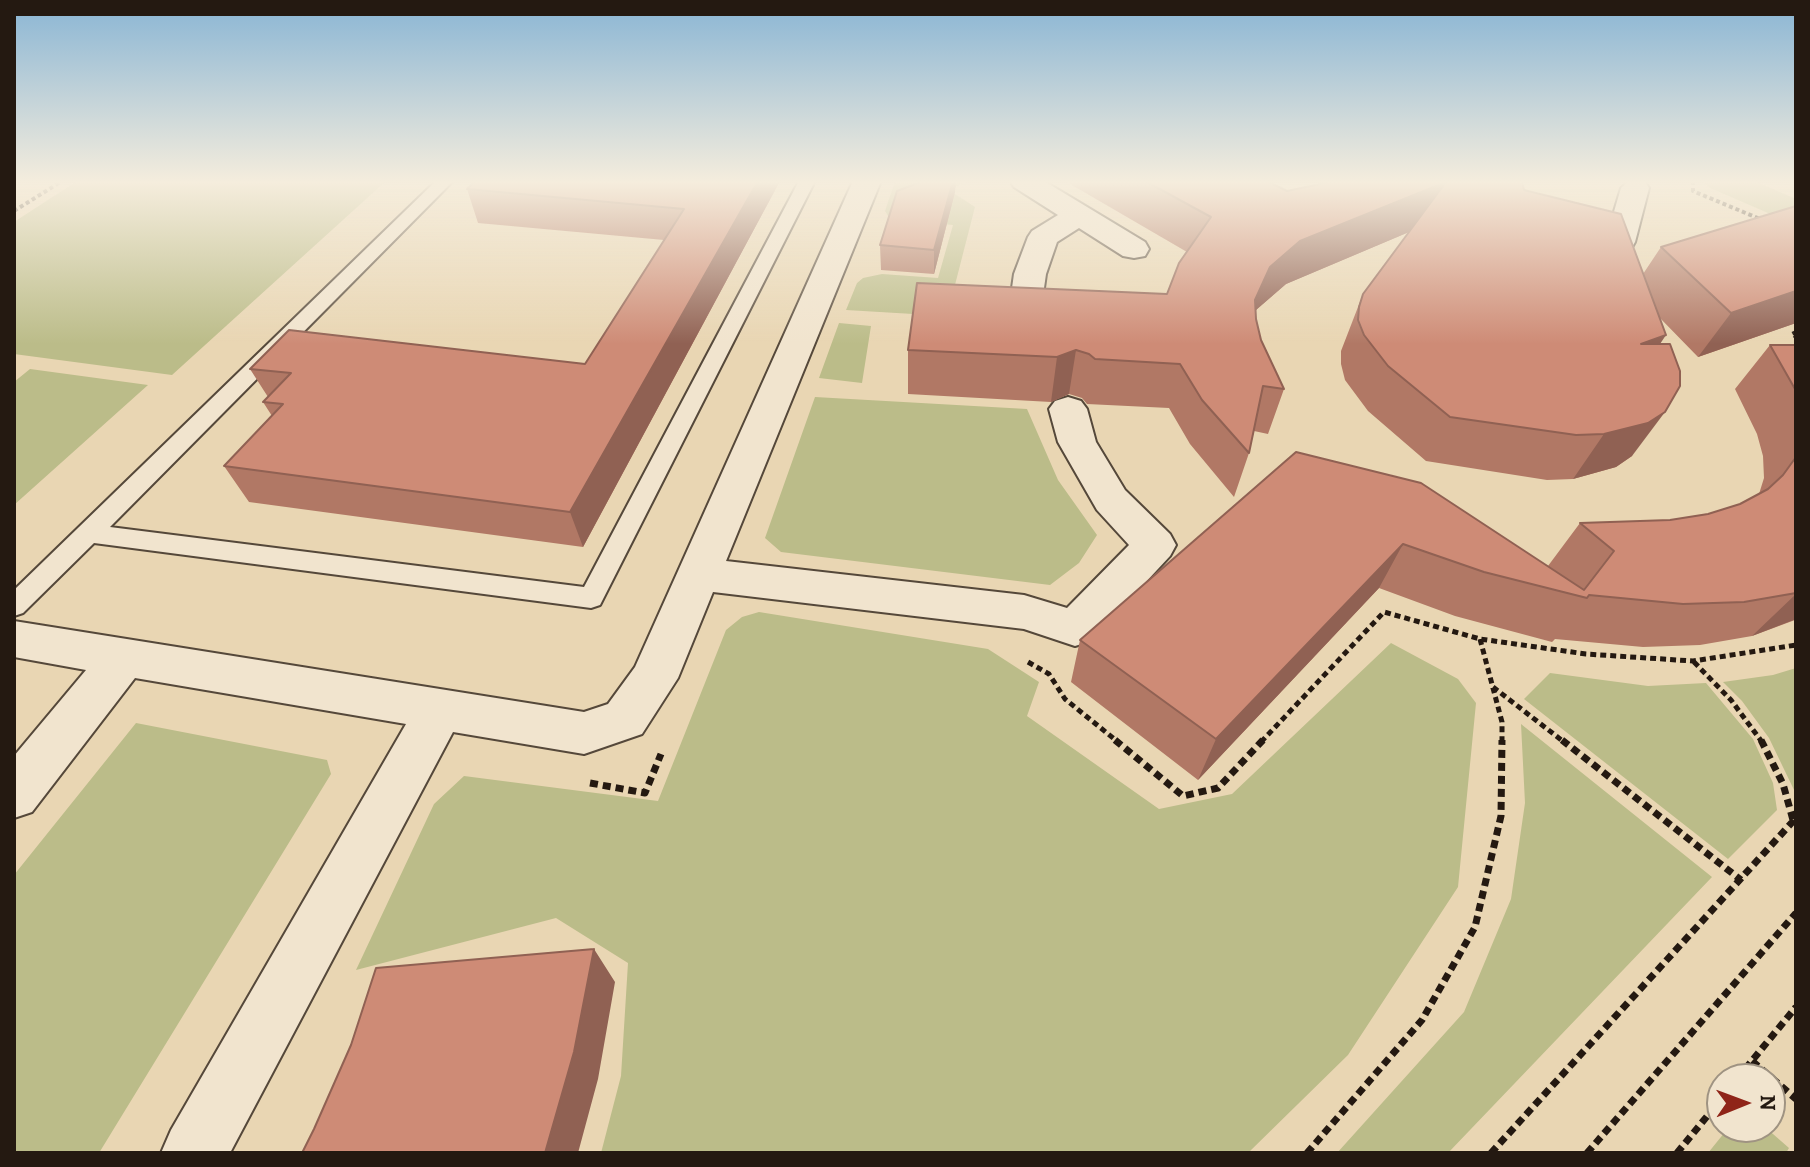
<!DOCTYPE html>
<style>
body{margin:0}
#map{position:relative;width:1810px;height:1167px;overflow:hidden;background:#e9d6b3;font-family:Alegreya,serif}
canvas{display:block}
.frame{position:absolute;inset:0;border:16px solid #241911;pointer-events:none}
.north{position:absolute;left:1706px;top:1063px;width:80px;height:80px;box-sizing:border-box;background:#f1e4ce;border:2px solid #9f9382;border-radius:50%;rotate:89deg;font-size:22px;font-weight:700;line-height:32px;text-align:center;color:#241911}
.north::after{content:'';display:block;margin:auto;width:28px;height:36px;background:#8f2418;clip-path:polygon(50% 0,100% 100%,50% 72%,0 100%)}
</style>
<div id="map">
<canvas width="1810" height="1167"></canvas>
<div class="frame"></div>
<div class="north">N</div>
</div>
<script>
const ctx = document.querySelector('canvas').getContext('2d');
ctx.lineJoin = 'round';
function fillPath(path, color) { ctx.fillStyle = color; ctx.fill(path, 'evenodd'); }
const toPath = rows => new Path2D(rows.map(r => 'M' + r).join(''));
function trace(path, color, width, dash) { ctx.strokeStyle = color; ctx.lineWidth = width; ctx.lineCap = dash ? 'butt' : 'round'; ctx.setLineDash(dash || []); ctx.stroke(path); }
const green = toPath([
 [77,181,386,181,172,375,14,354,14,222],
 [895,181,968,181,949,190,975,207,947,316,846,310,857,283,863,278,882,274,938,278,953,225,890,219,885,211],
 [1702,181,1755,181,1796,199,1796,225,1710,188],
 [839,323,871,326,862,383,819,378],
 [30,369,148,385,14,505,14,382],
 [815,397,1027,409,1058,480,1097,535,1079,563,1050,585,781,552,765,538],
 [759,612,988,649,1039,682,1027,716,1159,809,1232,794,1391,643,1458,679,1476,703,1458,887,1348,1055,1248,1153,601,1153,621,1076,628,963,556,918,356,970,434,804,464,776,658,801,726,630,742,617],
 [1796,668,1796,791,1795,792,1769,738,1742,701,1723,682,1773,675],
 [1550,673,1648,686,1706,683,1753,739,1773,783,1777,810,1728,859,1524,699],
 [136,723,327,760,331,774,99,1153,14,1151,14,875],
 [1521,724,1712,877,1448,1153,1337,1153,1464,1012,1511,899,1525,803],
 [1729,1127,1765,1127,1789,1148,1786,1153,1708,1153]
]);
const pathFar2 = toPath([
 [1693,181,1693,191,1760,219],
 [14,211,62,181],
 [1796,332,1792,334,1796,337]
]);
const pathFar1 = toPath([
 [1480,639,1502,722,1502,742],
 [1028,662,1049,674,1065,699,1118,742],
 [1694,662,1731,700,1762,742],
 [1493,687,1564,742],
 [1261,742,1384,612,1480,639,1586,654,1693,661,1796,645]
]);
const path = toPath([
 [1115,740,1183,796,1218,788,1263,740],
 [1562,740,1741,880],
 [1761,740,1783,784,1793,820],
 [590,783,645,793,661,754],
 [1752,1061,1796,1099],
 [1737,1079,1796,1007],
 [1307,1153,1422,1020,1475,927,1501,816,1502,740],
 [1491,1153,1796,818],
 [1587,1153,1796,913],
 [1677,1153,1722,1098]
]);
const lane = toPath([
 [436,181,453,181,110,527,584,587,799,181,815,181,600,605,591,608,94,543,23,613,14,616,14,590,436,181]
]);
const street = toPath([
 [853,181,881,181,726,561,1024,595,1067,608,1129,545,1097,510,1058,442,1049,409,1055,401,1068,397,1081,401,1087,409,1096,442,1125,490,1170,534,1176,545,1170,556,1091,641,1075,646,1024,629,713,592,678,678,642,734,584,754,453,732,230,1153,161,1153,171,1130,406,724,135,678,32,812,14,818,14,756,86,670,14,657,14,621,584,712,608,704,635,667,853,181],
 [1010,181,1044,181,1145,242,1149,249,1145,256,1134,258,1123,256,1079,228,1057,242,1046,274,1043,295,1039,302,1027,305,1015,302,1011,295,1014,274,1028,237,1032,231,1058,215,1014,187,1010,181],
 [1629,181,1645,182,1649,188,1635,242,1631,249,1620,251,1609,249,1605,242,1621,188,1629,181]
]);
const wall = toPath([
 [475,181,780,181,583,547,249,502,224,466,272,416,263,402,268,397,250,369,585,364,664,240,478,223,467,189],
 [923,181,956,181,955,192,934,274,881,270,880,245],
 [1065,181,1267,181,1287,191,1524,190,1643,274,1661,247,1796,206,1796,323,1698,357,1659,317,1660,344,1632,456,1616,467,1573,479,1547,480,1426,461,1368,411,1345,380,1341,364,1341,351,1363,294,1409,232,1286,284,1256,310,1256,319,1261,340,1284,389,1268,434,1254,431,1249,453,1234,497,1190,444,1169,408,1087,404,1082,398,1069,394,1051,402,908,394,908,350,1167,294,1187,252],
 [1770,345,1796,345,1795,620,1752,636,1700,645,1643,647,1555,639,1552,642,1455,616,1379,588,1198,780,1071,682,1080,640,1296,452,1548,566,1580,523,1670,520,1708,514,1740,504,1759,494,1764,478,1763,456,1757,434,1735,389]
]);
const shadedWall = toPath([
 [758,181,780,181,583,547,570,512],
 [953,181,956,181,955,192,934,274,934,250],
 [1446,182,1428,224,1286,284,1256,310,1242,344,1255,300,1270,267,1300,241],
 [1796,291,1796,323,1698,357,1731,313],
 [1666,335,1636,380,1641,344],
 [1076,350,1069,394,1051,402,1057,357],
 [1665,412,1632,456,1616,467,1573,479,1604,434],
 [1403,544,1379,588,1198,780,1216,739],
 [1796,594,1796,619,1752,636],
 [594,949,615,982,598,1079,578,1153,545,1153]
]);
const building = toPath([
 [475,181,758,181,570,512,224,466,283,404,263,402,291,373,250,369,289,330,585,364,684,209,467,189,475,181],
 [923,181,953,181,934,250,880,245,897,191,923,181],
 [1145,181,1267,181,1287,191,1329,182,1343,181,1522,181,1524,190,1621,214,1666,335,1641,344,1670,344,1680,371,1680,386,1665,412,1648,423,1604,434,1576,435,1450,417,1388,366,1364,335,1358,320,1359,307,1363,294,1446,182,1300,241,1270,267,1255,300,1256,319,1261,340,1284,389,1263,386,1249,453,1202,400,1180,364,1095,359,1089,354,1076,350,1057,357,908,350,917,283,1167,294,1179,263,1211,217,1145,181],
 [1796,206,1796,291,1731,313,1661,247,1796,206],
 [1770,345,1796,345,1796,393,1795,389,1770,345],
 [1296,452,1421,483,1584,590,1614,551,1580,523,1670,520,1708,514,1740,504,1768,489,1783,475,1796,457,1796,593,1744,602,1683,604,1589,595,1587,598,1484,572,1403,544,1216,739,1080,640,1296,452],
 [594,949,574,1052,545,1153,302,1153,314,1129,351,1045,376,968,594,949]
]);
fillPath(green, '#bbbc89');
trace(lane, '#55483a', 4);
trace(street, '#55483a', 4);
trace(pathFar2, '#241911', 4, [4, 3]);
trace(pathFar1, '#241911', 5, [6, 4]);
trace(path, '#241911', 7, [8, 5]);
fillPath(lane, '#f1e4ce');
fillPath(street, '#f1e4ce');
fillPath(wall, '#b17865');
fillPath(shadedWall, '#906153');
fillPath(building, '#ce8b76');
trace(building, '#906153', 2);
const sky = ctx.createLinearGradient(0, 0, 0, 344);
sky.addColorStop(0, '#89b5d4');
sky.addColorStop(0.53, '#f5eddd');
sky.addColorStop(1, '#f5eddd00');
ctx.fillStyle = sky;
ctx.fillRect(0, 0, 1810, 344);
</script>
